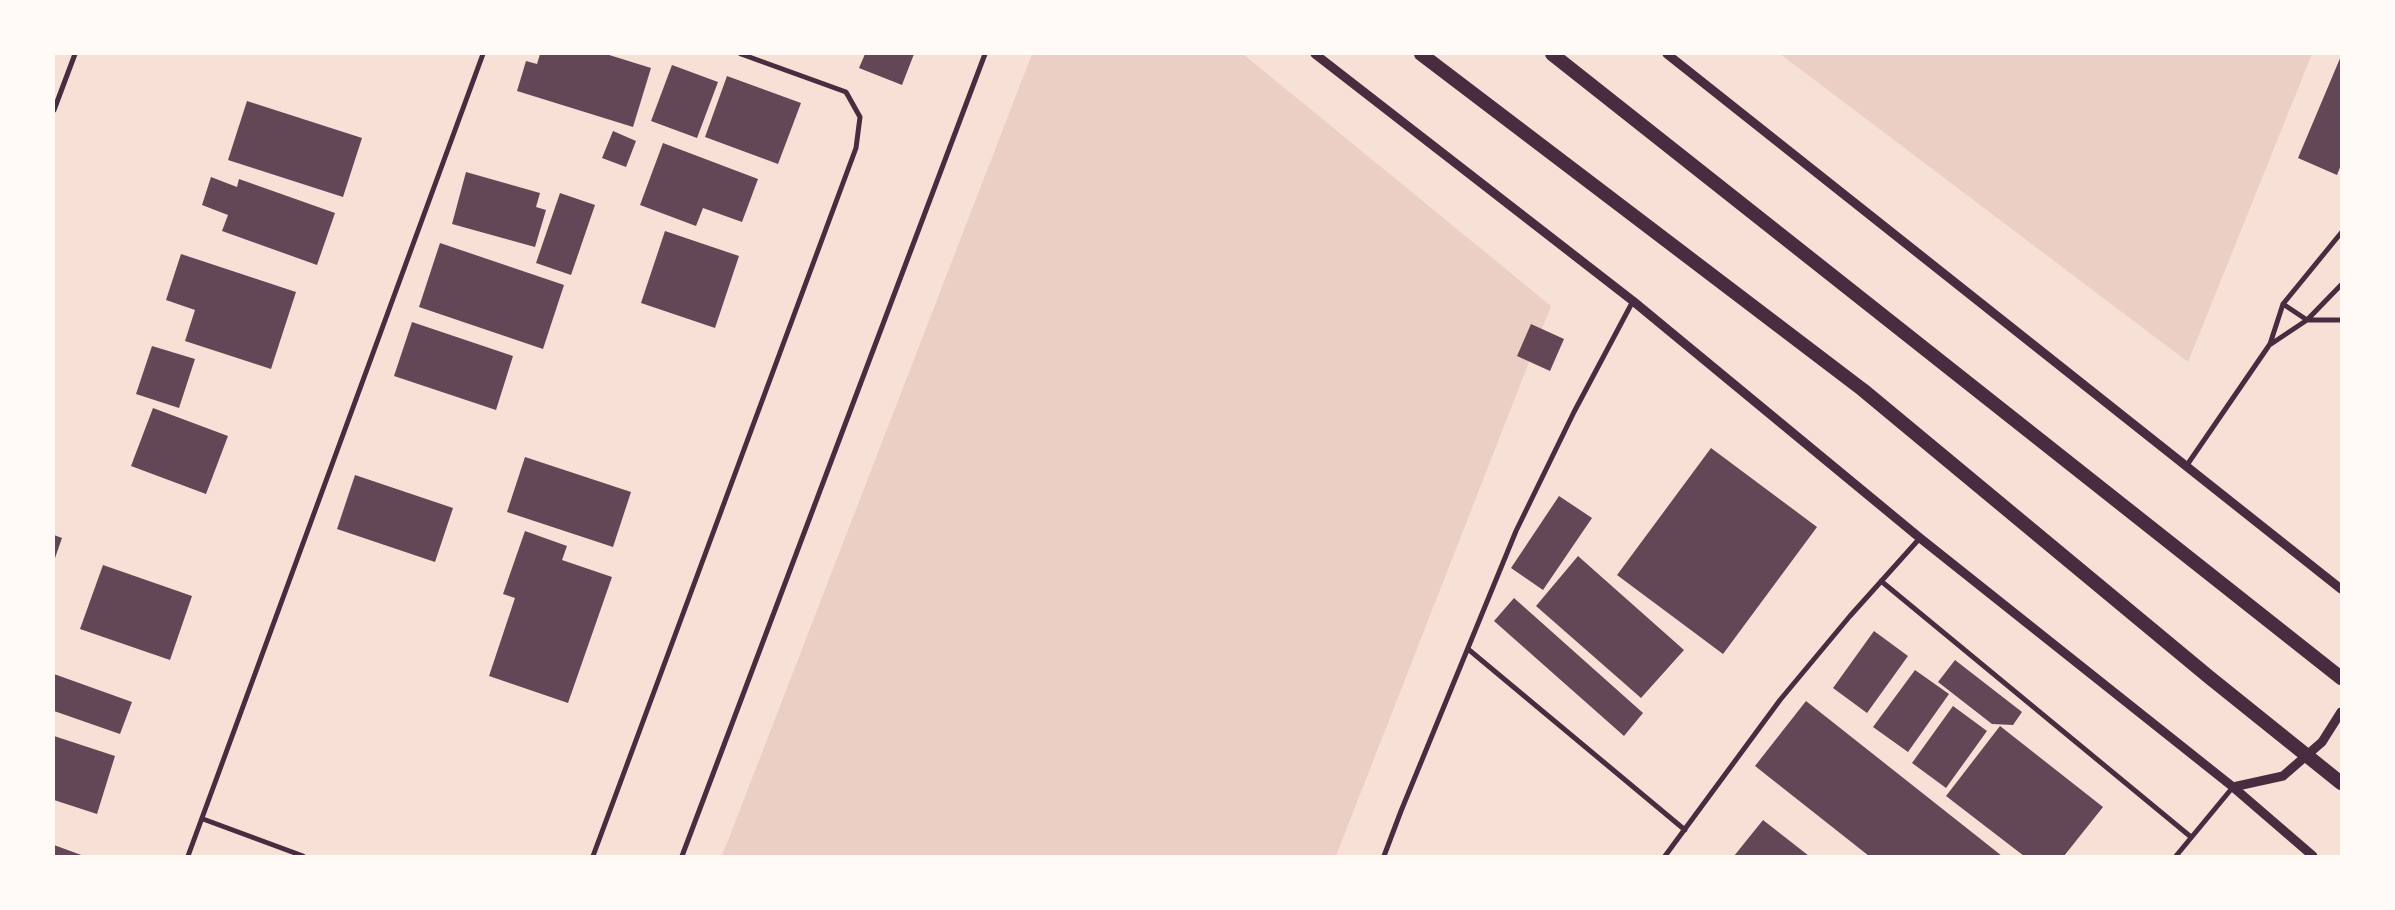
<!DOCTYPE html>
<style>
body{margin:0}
#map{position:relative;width:2395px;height:910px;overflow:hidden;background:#f7e1d7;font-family:"Public Sans",sans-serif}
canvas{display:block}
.frame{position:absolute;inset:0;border:55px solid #fffaf5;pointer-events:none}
</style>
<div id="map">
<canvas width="2395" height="910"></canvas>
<div class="frame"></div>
</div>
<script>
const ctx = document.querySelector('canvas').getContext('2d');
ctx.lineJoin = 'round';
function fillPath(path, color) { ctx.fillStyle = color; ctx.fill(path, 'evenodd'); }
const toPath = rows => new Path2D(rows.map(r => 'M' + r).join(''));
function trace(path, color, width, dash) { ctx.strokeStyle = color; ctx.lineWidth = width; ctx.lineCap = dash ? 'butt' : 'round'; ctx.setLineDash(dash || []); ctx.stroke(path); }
const green = toPath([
 [1032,54,1243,54,1551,306,1336,856,722,856],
 [1780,54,2312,54,2188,362]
]);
const building = toPath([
 [540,54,606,54,651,68,633,127,517,91,526,61,537,64],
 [865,54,914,54,902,85,859,68],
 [2341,56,2341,165,2337,175,2298,158],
 [672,65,718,82,697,138,651,121],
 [727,76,801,103,778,164,705,137],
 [247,101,362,138,343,197,228,160],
 [613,131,636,141,626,167,602,158],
 [663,143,758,179,742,222,703,208,696,226,640,205],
 [466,172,540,193,536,207,546,210,535,247,452,224],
 [211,177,237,187,239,179,335,213,317,265,222,231,228,215,202,205],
 [560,193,595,205,571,275,536,263],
 [665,231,739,256,715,328,641,303],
 [440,243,564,285,543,349,419,307],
 [181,254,296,292,271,369,185,341,195,310,166,300],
 [412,322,513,356,496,410,394,376],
 [1531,324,1564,339,1550,371,1517,356],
 [152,346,195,359,179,408,136,394],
 [153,408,228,436,206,494,131,466],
 [1711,448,1817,527,1723,654,1617,575],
 [525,457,631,492,613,547,507,512],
 [355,475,453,508,435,562,337,529],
 [1559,496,1592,518,1543,590,1511,568],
 [525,531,567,546,562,560,612,577,568,703,489,676,515,598,503,594],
 [54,535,62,538,54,561],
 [1578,556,1684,650,1641,698,1536,606],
 [103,565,192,596,170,660,80,629],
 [1514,598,1643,713,1624,736,1494,621],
 [1874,631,1908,656,1867,713,1833,688],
 [1955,660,2022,712,2013,725,1992,724,1938,682],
 [1915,670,1949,694,1908,752,1873,727],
 [54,674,132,702,120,734,54,711],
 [1806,701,2002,856,1869,856,1755,766],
 [1953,706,1987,731,1946,788,1912,763],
 [2000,726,2103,807,2064,856,2024,856,1946,796],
 [54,736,115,756,97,814,54,800],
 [1763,820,1809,856,1734,856],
 [54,845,84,856,54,856]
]);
const minor = toPath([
 [54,110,75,54],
 [2283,304,2307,320,2341,320],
 [2271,344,2307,320,2341,285],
 [2187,465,2270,344,2283,304,2341,233],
 [1881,581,2191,837],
 [1468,649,1685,830],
 [203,819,303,856],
 [188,856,483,54],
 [593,856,856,148,860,117,846,92,741,54],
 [682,856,985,54],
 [1384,856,1401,811,1516,531,1574,412,1633,301],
 [1665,856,1780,700,1850,616,1920,538],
 [2176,856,2233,787]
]);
const tertiary = toPath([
 [1315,54,1633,301,1920,538,2233,787,2313,856],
 [1667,54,2341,589],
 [2233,787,2283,776,2322,742,2341,712]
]);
const trunk = toPath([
 [1421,54,1863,390,2209,677,2341,783],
 [1552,54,2341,678]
]);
fillPath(green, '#ebcfc5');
fillPath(building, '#644757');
trace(minor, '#4a2c40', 5);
trace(tertiary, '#4a2c40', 9);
trace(trunk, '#4a2c40', 14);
</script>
